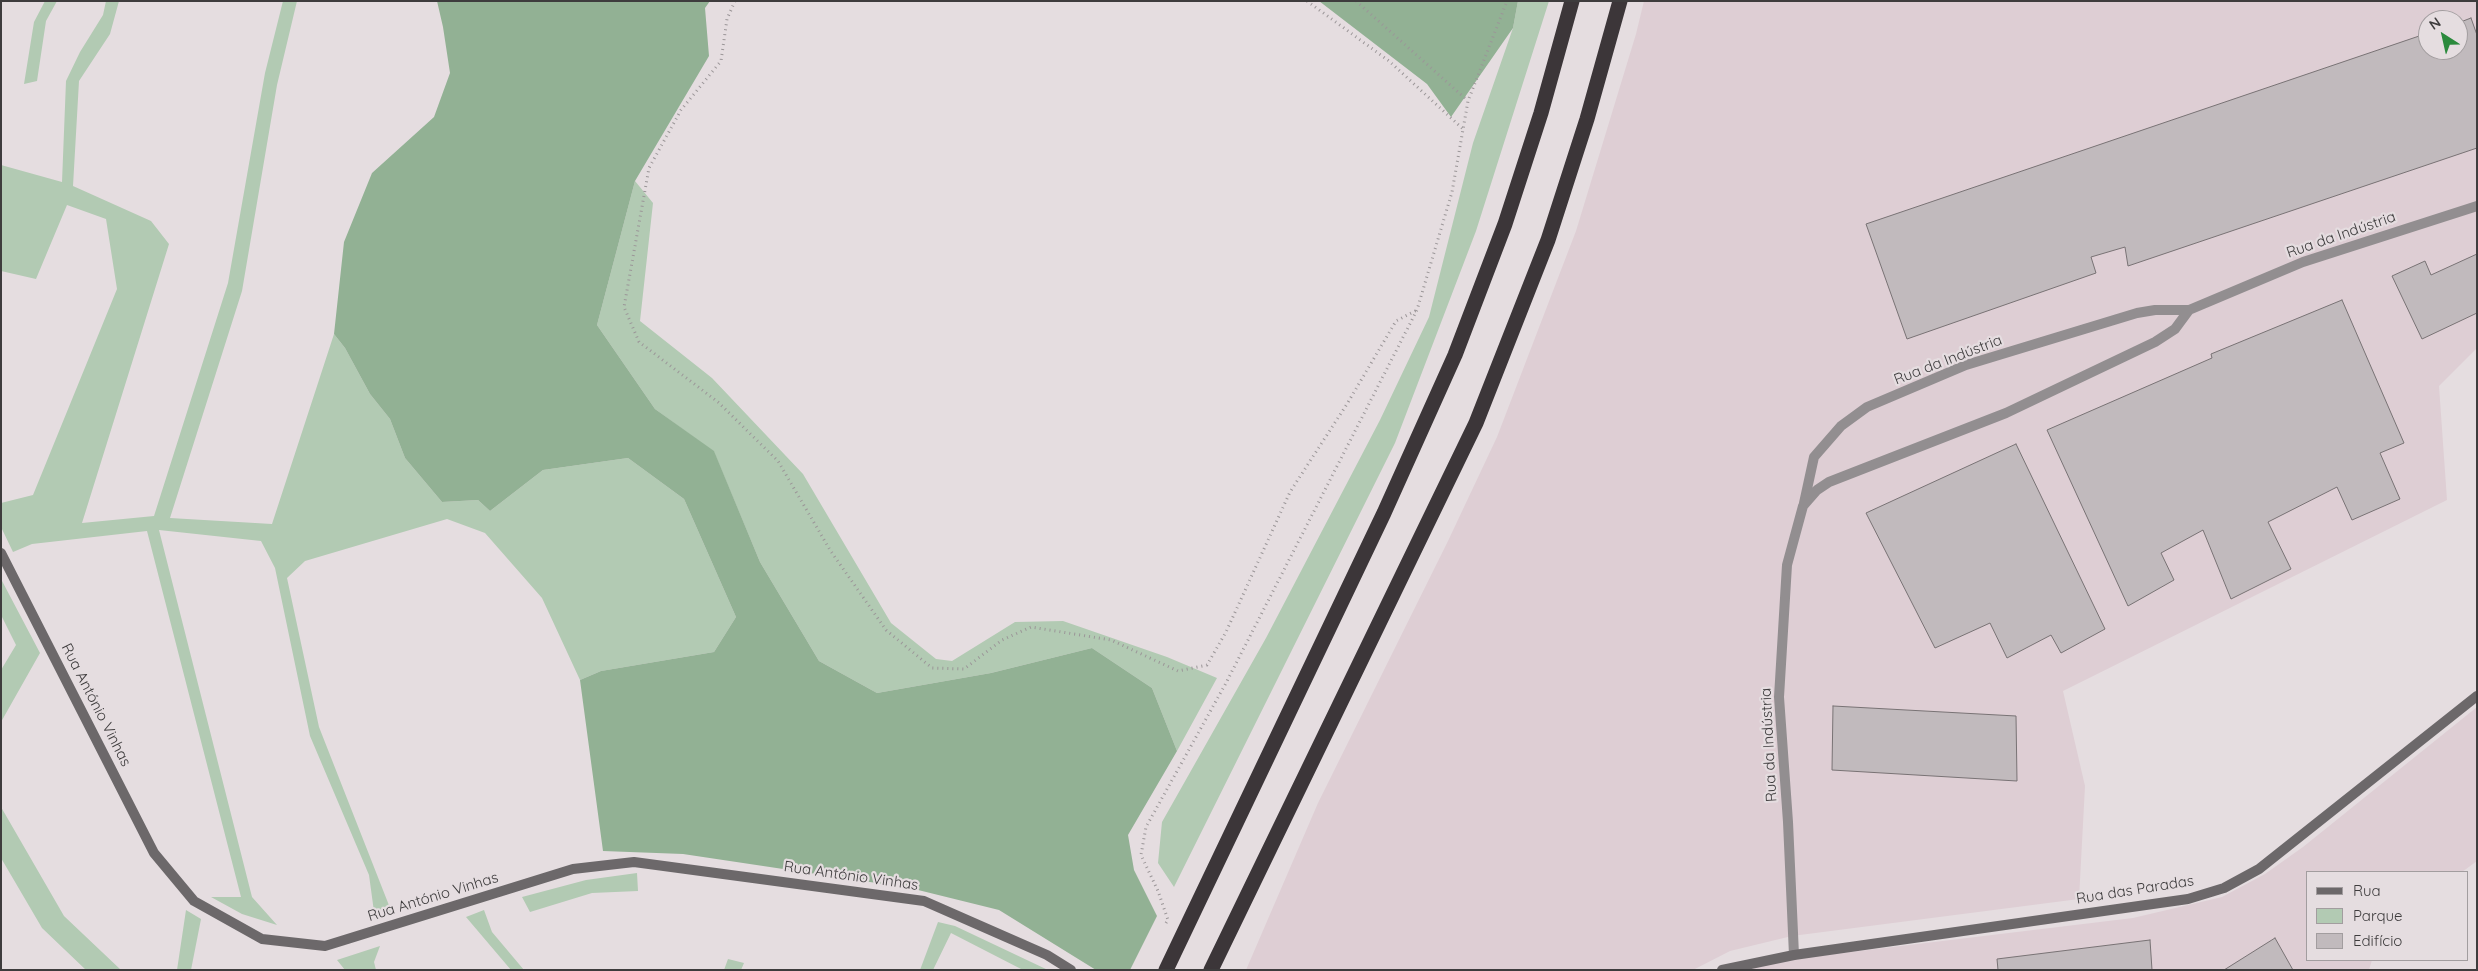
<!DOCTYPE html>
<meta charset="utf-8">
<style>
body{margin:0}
#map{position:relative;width:2478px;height:971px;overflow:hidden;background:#e5dde0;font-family:Quicksand,sans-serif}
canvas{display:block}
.frame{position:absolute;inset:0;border:2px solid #3e3c3d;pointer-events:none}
.legend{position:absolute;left:2306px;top:871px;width:162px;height:90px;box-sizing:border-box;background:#e5dde0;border:1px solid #a29d9f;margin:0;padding:6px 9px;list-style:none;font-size:15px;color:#3e3c3d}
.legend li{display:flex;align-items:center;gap:10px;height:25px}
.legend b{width:25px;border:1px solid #a29d9f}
.north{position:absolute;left:2418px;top:10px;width:50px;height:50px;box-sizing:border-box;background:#e5dde0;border:1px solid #a29d9f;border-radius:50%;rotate:325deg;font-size:14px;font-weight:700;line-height:20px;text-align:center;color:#3e3c3d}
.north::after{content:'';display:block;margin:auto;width:18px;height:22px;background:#2b8a3d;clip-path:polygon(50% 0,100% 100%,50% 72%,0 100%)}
</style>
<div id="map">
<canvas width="2478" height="971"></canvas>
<div class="frame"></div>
<ul class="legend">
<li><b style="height:6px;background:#6c686a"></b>Rua</li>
<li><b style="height:14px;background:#b2cab3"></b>Parque</li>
<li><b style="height:14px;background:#c1babd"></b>Edifício</li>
</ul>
<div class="north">N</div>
</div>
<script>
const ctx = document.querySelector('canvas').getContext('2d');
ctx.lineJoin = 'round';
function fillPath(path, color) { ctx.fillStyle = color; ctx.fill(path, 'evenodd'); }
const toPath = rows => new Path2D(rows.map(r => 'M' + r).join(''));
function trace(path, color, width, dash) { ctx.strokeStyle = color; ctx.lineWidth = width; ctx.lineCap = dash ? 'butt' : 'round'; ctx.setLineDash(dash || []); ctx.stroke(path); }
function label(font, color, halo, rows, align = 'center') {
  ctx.font = font + ' Quicksand,sans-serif'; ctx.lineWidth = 4.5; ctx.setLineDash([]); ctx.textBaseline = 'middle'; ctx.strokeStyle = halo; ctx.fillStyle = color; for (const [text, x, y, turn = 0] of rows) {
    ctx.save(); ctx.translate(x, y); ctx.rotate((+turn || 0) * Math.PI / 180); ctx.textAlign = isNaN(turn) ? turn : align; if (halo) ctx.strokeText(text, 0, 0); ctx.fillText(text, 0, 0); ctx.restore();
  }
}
const built = toPath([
 [1644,1,2477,1,2477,348,2439,386,2447,500,2063,691,2085,786,2079,899,1792,936,1730,951,1693,970,1246,970,1318,803,1448,541,1497,437,1576,231,1636,34],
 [2428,20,2458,20,2458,50,2428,50],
 [2477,707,2477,861,2462,872,2307,872,2307,960,2372,960,2369,970,1745,970,1793,959,2133,918,2222,897,2265,874,2303,847]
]);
const green = toPath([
 [45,1,57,1,46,21,37,81,24,84,34,22],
 [106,1,119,1,110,34,79,81,73,186,151,221,169,244,82,523,154,516,228,283,265,73,283,1,297,1,277,85,242,291,170,518,272,524,334,334,345,348,370,394,390,419,405,458,442,502,478,500,490,511,543,470,628,458,684,499,736,617,714,652,601,671,580,680,542,598,485,533,447,519,305,561,287,578,319,727,392,913,375,919,369,875,310,736,275,568,261,541,159,530,252,897,277,925,242,914,211,897,241,897,147,531,32,544,13,552,1,527,1,503,33,495,117,289,106,219,67,205,36,279,1,271,1,165,62,182,66,81,80,52,103,15],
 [1518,1,1549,1,1476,231,1395,443,1174,887,1158,863,1162,822,1266,638,1380,420,1429,317,1473,143,1513,28],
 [635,181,653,203,640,321,712,378,803,474,891,623,936,659,952,661,1015,622,1063,621,1167,657,1217,678,1177,751,1152,688,1092,648,991,673,877,693,819,661,760,562,714,452,655,409,597,325],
 [1,579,40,653,1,722,1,670,16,645,1,615],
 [1,807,64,916,121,970,86,970,42,928,1,858],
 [637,873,638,891,592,893,530,912,522,897,586,880],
 [186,910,201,919,191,970,177,970],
 [484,910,492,932,524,970,511,970,466,917],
 [938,922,955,926,1048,970,1023,970,951,933,933,970,920,970],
 [380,946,374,962,376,970,345,970,337,960],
 [728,959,744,963,741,970,724,970]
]);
const forest = toPath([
 [437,1,710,1,705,8,709,56,635,181,597,325,655,409,714,451,760,562,819,661,877,693,991,673,1092,648,1152,688,1177,751,1128,835,1134,870,1157,916,1130,970,1096,970,999,910,910,888,683,854,603,851,580,680,601,671,714,652,736,617,684,499,628,458,543,470,490,511,478,500,442,502,405,458,390,419,370,394,345,348,334,334,344,242,372,173,434,117,450,73,443,27],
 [1319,1,1518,1,1513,28,1451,117,1427,84]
]);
const building = toPath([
 [2471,18,2477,35,2477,148,2128,266,2125,247,2091,257,2096,273,1907,339,1866,224,2428,33,2428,50,2458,50,2458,23,2471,18],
 [2477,254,2477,313,2422,339,2392,276,2425,261,2431,275,2477,254],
 [2342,300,2404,443,2380,453,2400,499,2352,520,2337,487,2268,522,2291,569,2231,599,2203,530,2161,553,2174,580,2128,606,2047,430,2212,358,2211,354,2342,300],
 [2016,444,2105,629,2061,653,2051,635,2007,658,1990,623,1935,648,1866,513,2016,444],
 [1833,706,2016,716,2017,781,1832,770,1833,706],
 [2275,938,2293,970,2224,970,2275,938],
 [2150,940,2152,970,1998,970,1997,959,2150,940]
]);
const path = toPath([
 [735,1,727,19,721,61,681,110,649,168,624,307,639,342,718,402,778,461,830,550,886,630,932,668,964,669,1002,640,1031,627,1111,640,1178,671,1207,665,1226,632,1290,492,1347,404,1396,321,1417,310],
 [1307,1,1389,61,1463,129],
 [1356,1,1467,100],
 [1166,923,1168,920,1158,891,1141,855,1146,827,1226,683,1417,310,1452,192,1468,101,1507,1]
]);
const street = toPath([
 [1804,503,1814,457,1841,426,1867,407,1966,365,2137,313,2155,310,2189,310],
 [1794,955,1788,822,1779,697,1787,565,1803,506,1817,490,1829,482,2006,413,2155,342,2175,329,2189,310,2303,262,2477,206]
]);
const secondary = toPath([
 [1,553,154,853,194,901,262,939,325,946,573,869,634,862,924,901,1047,955,1071,970],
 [1722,970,1794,955,2188,899,2224,888,2259,869,2477,696]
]);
const highway = toPath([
 [1166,970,1384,513,1455,355,1505,224,1541,113,1572,1],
 [1211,970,1476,423,1548,240,1587,119,1620,1]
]);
const streetNames = [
 ["Rua da Indústria",2341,235,-19],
 ["Rua da Indústria",1948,360,-21],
 ["Rua António Vinhas",96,705,63],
 ["Rua da Indústria",1769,745,-93],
 ["Rua António Vinhas",851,876,8],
 ["Rua das Paradas",2135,890,-9],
 ["Rua António Vinhas",433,897,-17]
];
fillPath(built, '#deced4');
fillPath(green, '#b2cab3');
fillPath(forest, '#92b194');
fillPath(building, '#c1babd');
trace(building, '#797375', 1);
trace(path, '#9b9698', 3, [1, 4]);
trace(street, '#928e90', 10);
trace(secondary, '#6c686a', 10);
trace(highway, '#3c3639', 15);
label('15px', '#3e3c3d', '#e5dde0', streetNames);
</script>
